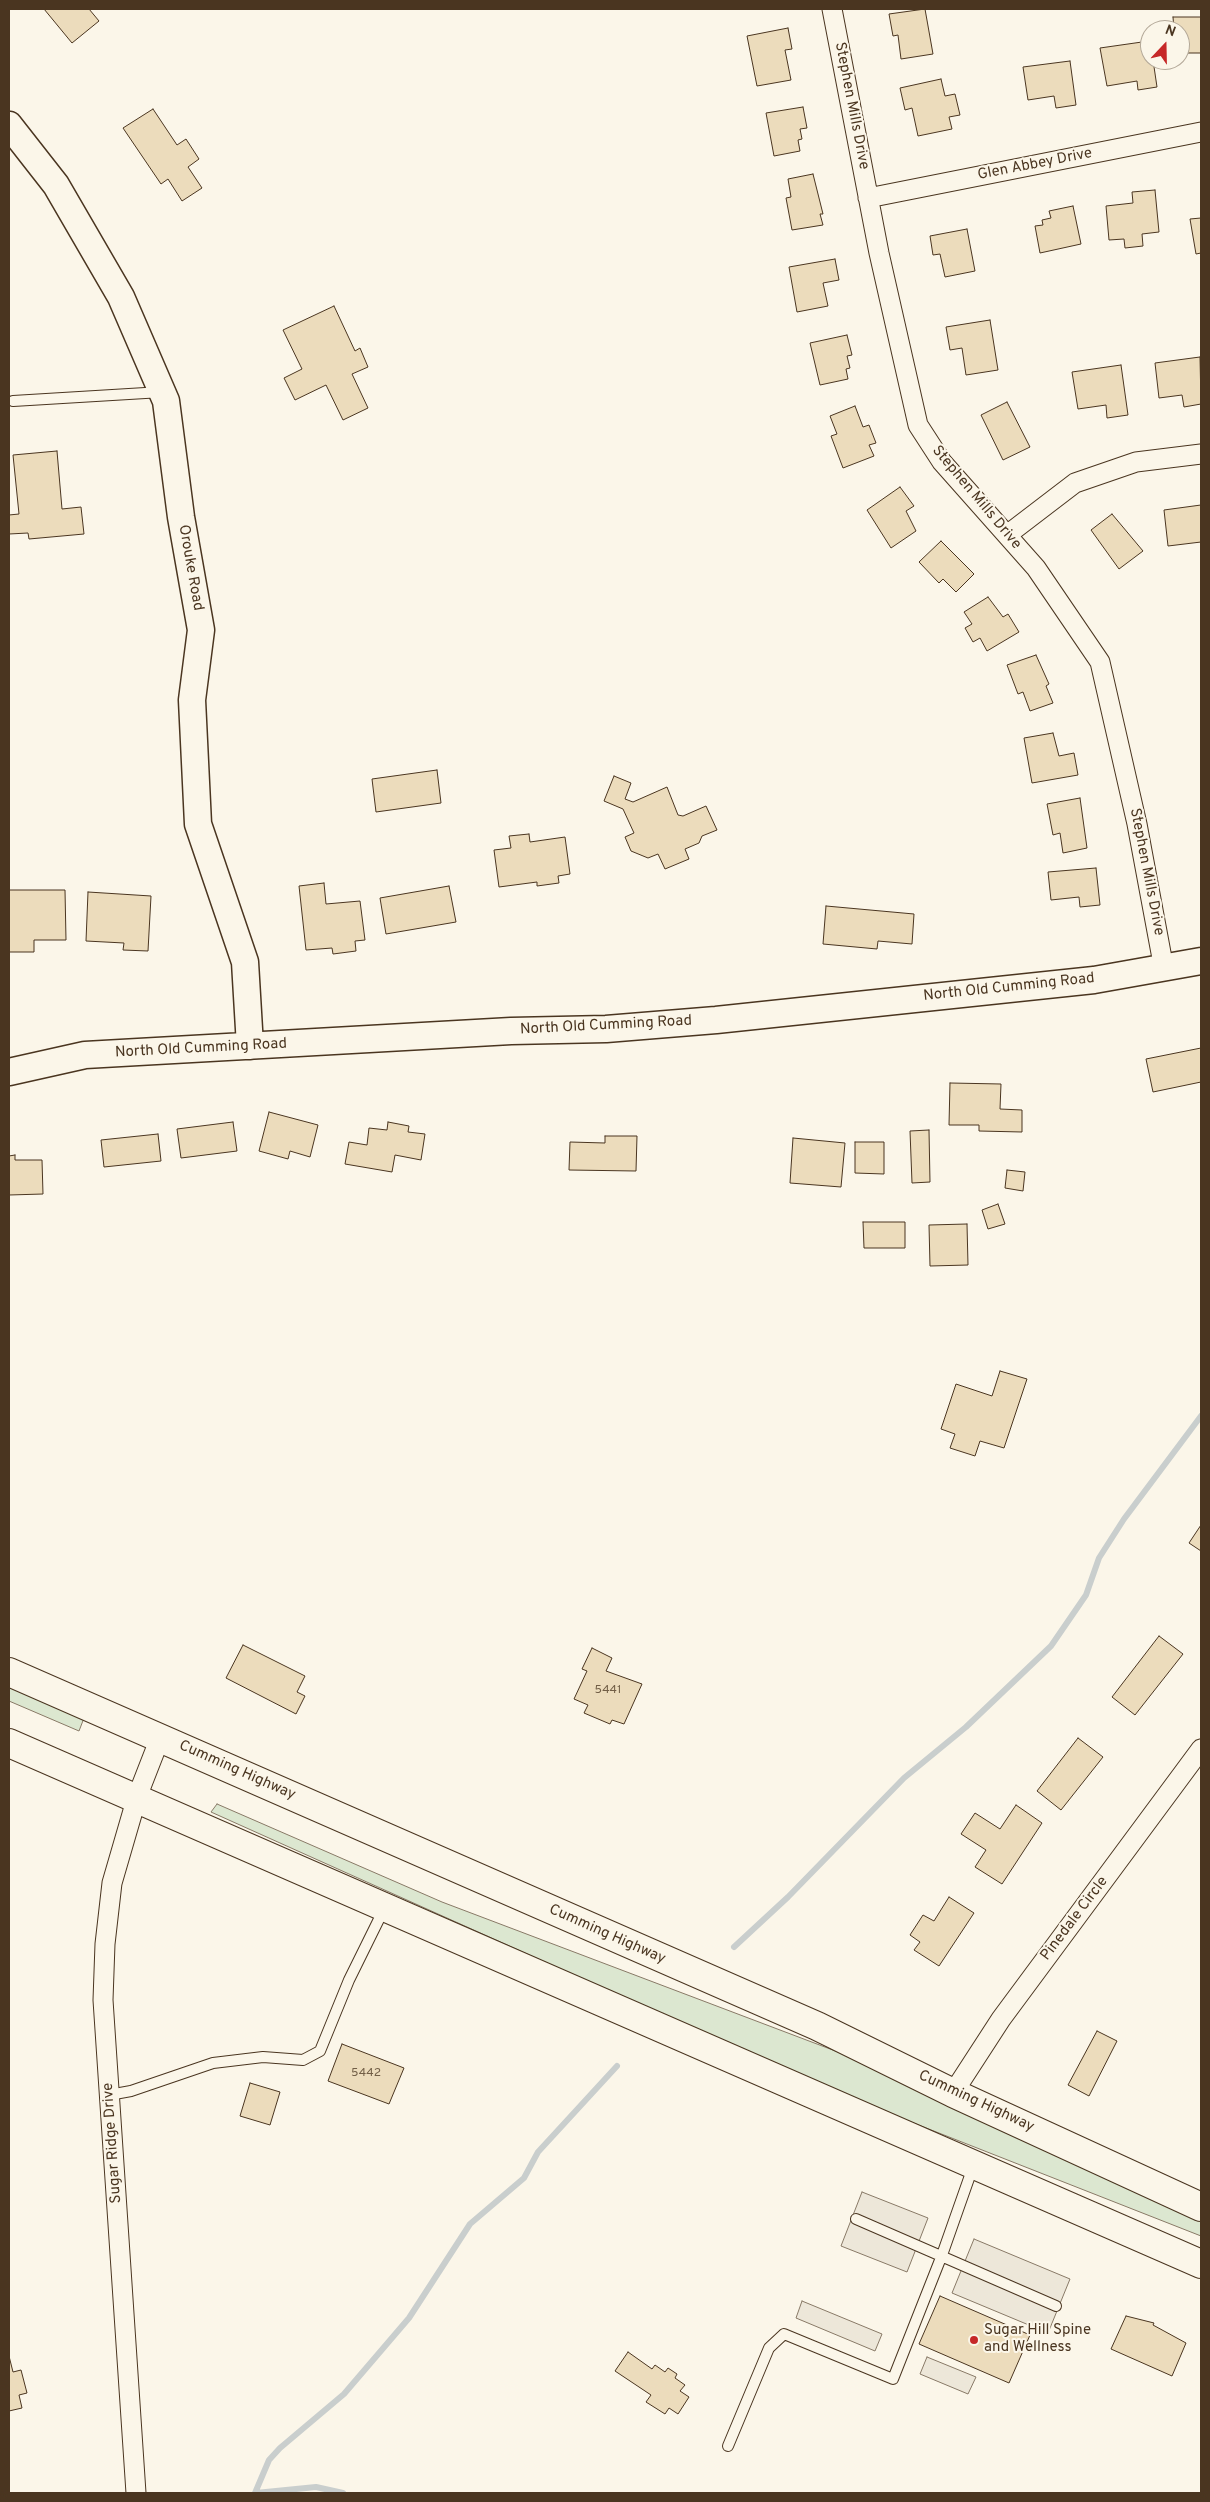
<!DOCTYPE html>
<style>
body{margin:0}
#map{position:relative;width:1210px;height:2502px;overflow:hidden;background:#fbf6e9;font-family:Overpass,sans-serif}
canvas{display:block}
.frame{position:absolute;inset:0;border:10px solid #4a3520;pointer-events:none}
.north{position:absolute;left:1140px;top:20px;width:50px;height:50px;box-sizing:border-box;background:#fbf6e9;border:1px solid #b4a999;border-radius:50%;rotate:21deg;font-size:14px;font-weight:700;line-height:20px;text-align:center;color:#4a3520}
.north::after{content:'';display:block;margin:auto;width:18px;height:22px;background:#c62828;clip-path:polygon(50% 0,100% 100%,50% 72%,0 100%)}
</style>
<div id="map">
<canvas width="1210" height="2502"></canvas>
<div class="frame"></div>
<div class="north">N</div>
</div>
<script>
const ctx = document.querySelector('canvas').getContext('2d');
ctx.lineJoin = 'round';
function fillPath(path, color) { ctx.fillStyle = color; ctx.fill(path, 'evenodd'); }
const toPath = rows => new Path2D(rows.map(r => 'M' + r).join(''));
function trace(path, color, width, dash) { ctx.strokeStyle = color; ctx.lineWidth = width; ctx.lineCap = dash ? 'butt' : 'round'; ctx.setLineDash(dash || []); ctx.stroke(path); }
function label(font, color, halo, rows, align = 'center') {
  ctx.font = font + ' Overpass,sans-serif'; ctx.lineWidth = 4; ctx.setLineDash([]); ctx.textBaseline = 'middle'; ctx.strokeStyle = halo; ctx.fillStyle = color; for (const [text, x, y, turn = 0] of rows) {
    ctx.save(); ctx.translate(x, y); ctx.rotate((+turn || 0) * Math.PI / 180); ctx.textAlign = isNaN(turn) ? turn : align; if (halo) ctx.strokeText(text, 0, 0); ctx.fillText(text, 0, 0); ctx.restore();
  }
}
const green = toPath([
 [9,1686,84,1718,79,1731,9,1701,9,1686],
 [217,1804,442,1902,846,2055,1201,2219,1201,2236,832,2091,211,1812,217,1804]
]);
const parking = toPath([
 [862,2192,928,2218,907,2272,841,2246,862,2192],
 [974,2239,1070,2279,1048,2333,952,2293,974,2239],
 [802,2301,882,2334,875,2351,796,2318,802,2301],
 [927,2357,976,2377,968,2394,920,2374,927,2357]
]);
const stream = toPath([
 [734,1947,788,1897,904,1778,966,1727,1051,1646,1086,1595,1099,1558,1124,1519,1201,1416],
 [255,2493,269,2460,280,2448,344,2394,409,2318,470,2224,524,2178,538,2152,617,2066],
 [256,2493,316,2487,343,2493]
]);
const building = toPath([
 [44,9,89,9,99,21,72,43,44,9],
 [925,9,933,54,901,59,898,35,893,36,889,14,925,9],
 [1173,17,1201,17,1201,53,1180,53,1180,30,1174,30,1173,17],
 [788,28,792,49,785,50,791,80,757,86,747,36,788,28],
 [1149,41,1150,60,1153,60,1157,87,1138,90,1137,81,1107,86,1100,48,1149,41],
 [1070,61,1076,105,1056,108,1054,96,1028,100,1023,67,1070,61],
 [941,79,945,96,955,94,960,115,949,117,952,129,918,136,912,108,905,110,900,88,941,79],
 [803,107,807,128,800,129,802,139,798,140,800,151,774,156,766,113,803,107],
 [153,109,177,145,186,139,199,159,188,167,202,188,182,201,168,179,161,184,123,128,153,109],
 [813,174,823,214,820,214,823,225,792,230,786,198,791,197,788,179,813,174],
 [1155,190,1159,232,1142,234,1143,246,1125,248,1124,239,1109,240,1106,206,1133,203,1132,192,1155,190],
 [1073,206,1081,244,1040,253,1035,226,1043,225,1042,220,1051,218,1049,211,1073,206],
 [1201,218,1201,253,1196,254,1190,219,1201,218],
 [967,229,975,271,945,277,940,254,933,255,930,236,967,229],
 [835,259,839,280,823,283,828,306,797,312,789,267,835,259],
 [334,306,355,351,360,348,368,367,352,374,368,408,343,420,326,385,295,400,284,378,302,369,283,330,334,306],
 [990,320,998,370,966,375,962,348,950,350,946,327,990,320],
 [847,335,852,355,847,356,850,368,846,369,848,379,820,385,810,343,847,335],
 [1200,357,1201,404,1184,407,1182,395,1159,398,1155,363,1200,357],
 [1121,365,1128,415,1107,418,1106,405,1078,409,1072,372,1121,365],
 [1007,402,1030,447,1003,460,981,415,1007,402],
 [855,406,863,427,869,425,876,443,869,445,874,456,843,468,831,436,837,434,830,416,855,406],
 [57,451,62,509,81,507,84,534,29,539,28,533,9,534,9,515,19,514,13,455,57,451],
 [900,487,914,506,906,511,916,531,891,548,867,510,900,487],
 [1201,505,1201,542,1168,546,1164,510,1201,505],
 [1112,514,1143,551,1119,569,1091,530,1112,514],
 [941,541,974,574,956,592,943,579,939,583,919,562,941,541],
 [988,597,1003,617,1008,614,1019,632,987,651,980,638,973,642,965,628,972,624,964,612,988,597],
 [1036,655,1049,684,1046,686,1053,703,1030,711,1023,692,1018,694,1007,665,1036,655],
 [1053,733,1059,756,1074,753,1078,775,1032,783,1024,738,1053,733],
 [437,770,441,803,376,812,372,779,437,770],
 [614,776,631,783,625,799,633,802,667,787,678,815,683,816,706,806,717,830,702,836,699,843,685,849,689,859,665,869,658,854,648,858,631,851,625,837,634,833,623,809,604,801,614,776],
 [1080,798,1087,848,1063,853,1060,833,1053,835,1047,804,1080,798],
 [529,834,530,842,565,837,570,874,558,876,559,883,537,886,537,882,499,887,494,850,511,848,509,836,529,834],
 [1096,868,1100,905,1080,907,1079,897,1051,900,1048,872,1096,868],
 [324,883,326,904,360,901,365,940,355,941,356,951,333,954,332,948,306,950,299,886,324,883],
 [449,886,456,922,386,934,380,898,449,886],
 [9,890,65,890,66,940,34,940,34,952,9,952,9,890],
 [88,892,151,896,148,951,123,950,124,943,86,941,88,892],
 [826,906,914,914,912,944,878,941,877,949,823,944,826,906],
 [1201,1048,1201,1082,1153,1092,1146,1059,1201,1048],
 [950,1083,1001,1084,1000,1109,1022,1110,1022,1132,979,1131,979,1125,949,1125,950,1083],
 [269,1112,318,1125,310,1157,290,1151,288,1159,259,1151,269,1112],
 [233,1122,237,1151,181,1158,177,1129,233,1122],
 [388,1122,409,1126,408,1132,425,1134,421,1160,395,1155,392,1172,345,1164,349,1142,367,1145,369,1128,387,1130,388,1122],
 [929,1130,930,1182,912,1183,910,1131,929,1130],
 [158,1134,161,1161,104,1167,101,1140,158,1134],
 [605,1136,637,1136,636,1171,569,1170,570,1142,605,1143,605,1136],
 [793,1138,845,1143,841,1187,790,1183,793,1138],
 [855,1142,884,1142,884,1174,855,1173,855,1142],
 [15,1155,15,1160,42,1160,43,1194,9,1195,9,1156,15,1155],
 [1007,1170,1025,1172,1023,1191,1005,1188,1007,1170],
 [998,1204,1005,1224,988,1229,982,1210,998,1204],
 [863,1222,905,1222,905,1248,864,1248,863,1222],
 [967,1224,968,1265,930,1266,929,1225,967,1224],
 [1000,1371,1027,1379,1004,1448,980,1441,975,1456,950,1448,955,1434,941,1429,956,1384,992,1396,1000,1371],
 [1201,1525,1201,1551,1189,1543,1201,1525],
 [1159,1636,1183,1654,1135,1715,1112,1697,1159,1636],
 [243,1645,305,1676,297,1692,305,1696,296,1714,226,1678,243,1645],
 [592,1648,612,1658,606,1671,642,1684,624,1724,612,1720,610,1724,584,1713,588,1705,574,1699,587,1671,582,1669,592,1648],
 [1078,1738,1103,1757,1061,1810,1037,1791,1078,1738],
 [1016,1805,1042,1823,1002,1884,975,1867,986,1850,961,1834,975,1813,1000,1829,1016,1805],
 [949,1897,974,1913,939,1966,914,1950,920,1942,910,1935,923,1915,934,1921,949,1897],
 [1097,2031,1117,2041,1089,2096,1068,2085,1097,2031],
 [342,2044,404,2068,389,2104,328,2081,342,2044],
 [250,2083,280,2092,270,2125,240,2116,250,2083],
 [940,2296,1030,2335,1009,2383,919,2344,940,2296],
 [1126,2316,1154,2323,1153,2325,1186,2343,1172,2376,1111,2349,1126,2316],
 [628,2352,652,2369,655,2365,665,2372,668,2368,677,2374,675,2378,685,2385,680,2391,689,2397,678,2414,669,2408,665,2414,646,2402,651,2395,615,2371,628,2352],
 [9,2356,13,2372,21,2370,27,2393,19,2395,22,2408,9,2411,9,2356]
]);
const lane = toPath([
 [13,401,162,392],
 [109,2095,131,2091,213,2063,263,2057,303,2060,320,2051,349,1980,385,1907],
 [856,2219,1056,2306],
 [728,2446,769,2348,784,2334,893,2379,942,2255,973,2167]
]);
const street = toPath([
 [832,9,879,253,918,425,942,462,1036,568,1100,662,1137,824,1164,969],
 [868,198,1201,132],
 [1007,535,1075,483,1136,462,1201,454],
 [953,2093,1001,2019,1201,1749],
 [136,2493,103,2000,105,1944,112,1883,137,1797,160,1738]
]);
const secondary = toPath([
 [9,125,56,185,121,297,166,401,181,517,201,630,192,700,198,824,245,962,250,1046],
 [9,1072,85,1055,511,1031,606,1029,716,1020,1094,980,1201,961]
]);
const highway = toPath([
 [9,1672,817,2026,953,2093,1201,2207],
 [9,1743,1201,2264]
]);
const markers = [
 [974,2340,5,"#c62828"]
];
const numberNames = [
 ["5441",608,1691],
 ["5442",366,2074]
];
const streetNames = [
 ["Stephen Mills Drive",851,106,79],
 ["Glen Abbey Drive",1035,165,-11],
 ["Stephen Mills Drive",976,498,50],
 ["Orouke Road",190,568,80],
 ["Stephen Mills Drive",1146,872,79],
 ["North Old Cumming Road",1009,988,-6],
 ["North Old Cumming Road",606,1026,-3],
 ["North Old Cumming Road",201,1049,-3],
 ["Cumming Highway",237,1771,24],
 ["Pinedale Circle",1075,1919,-53],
 ["Cumming Highway",607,1935,24],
 ["Cumming Highway",976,2102,25],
 ["Sugar Ridge Drive",113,2143,-94]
];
const poiNames = [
 ["Sugar Hill Spine",984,2331],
 ["and Wellness",984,2348]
];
fillPath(green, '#dce7d0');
trace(green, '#887966', 1);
fillPath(parking, '#ede7d9');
trace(parking, '#887966', 1);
trace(stream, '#c9cecd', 6);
fillPath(building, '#ecdcbc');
trace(building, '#4a3520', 1);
trace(lane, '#4a3520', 12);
trace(street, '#4a3520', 21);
trace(secondary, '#4a3520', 29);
trace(highway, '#4a3520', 30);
trace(lane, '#fbf6e9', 10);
trace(street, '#fbf6e9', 19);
trace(secondary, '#fbf6e9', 26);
trace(highway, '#fbf6e9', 28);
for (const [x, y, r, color] of markers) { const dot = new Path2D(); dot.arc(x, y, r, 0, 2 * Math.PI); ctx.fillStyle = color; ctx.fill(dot); trace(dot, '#fbf6e9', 2); }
label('12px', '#725f47', null, numberNames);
label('15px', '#4a3520', '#fbf6e9', streetNames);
label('15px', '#4a3520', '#fbf6e9', poiNames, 'left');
</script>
